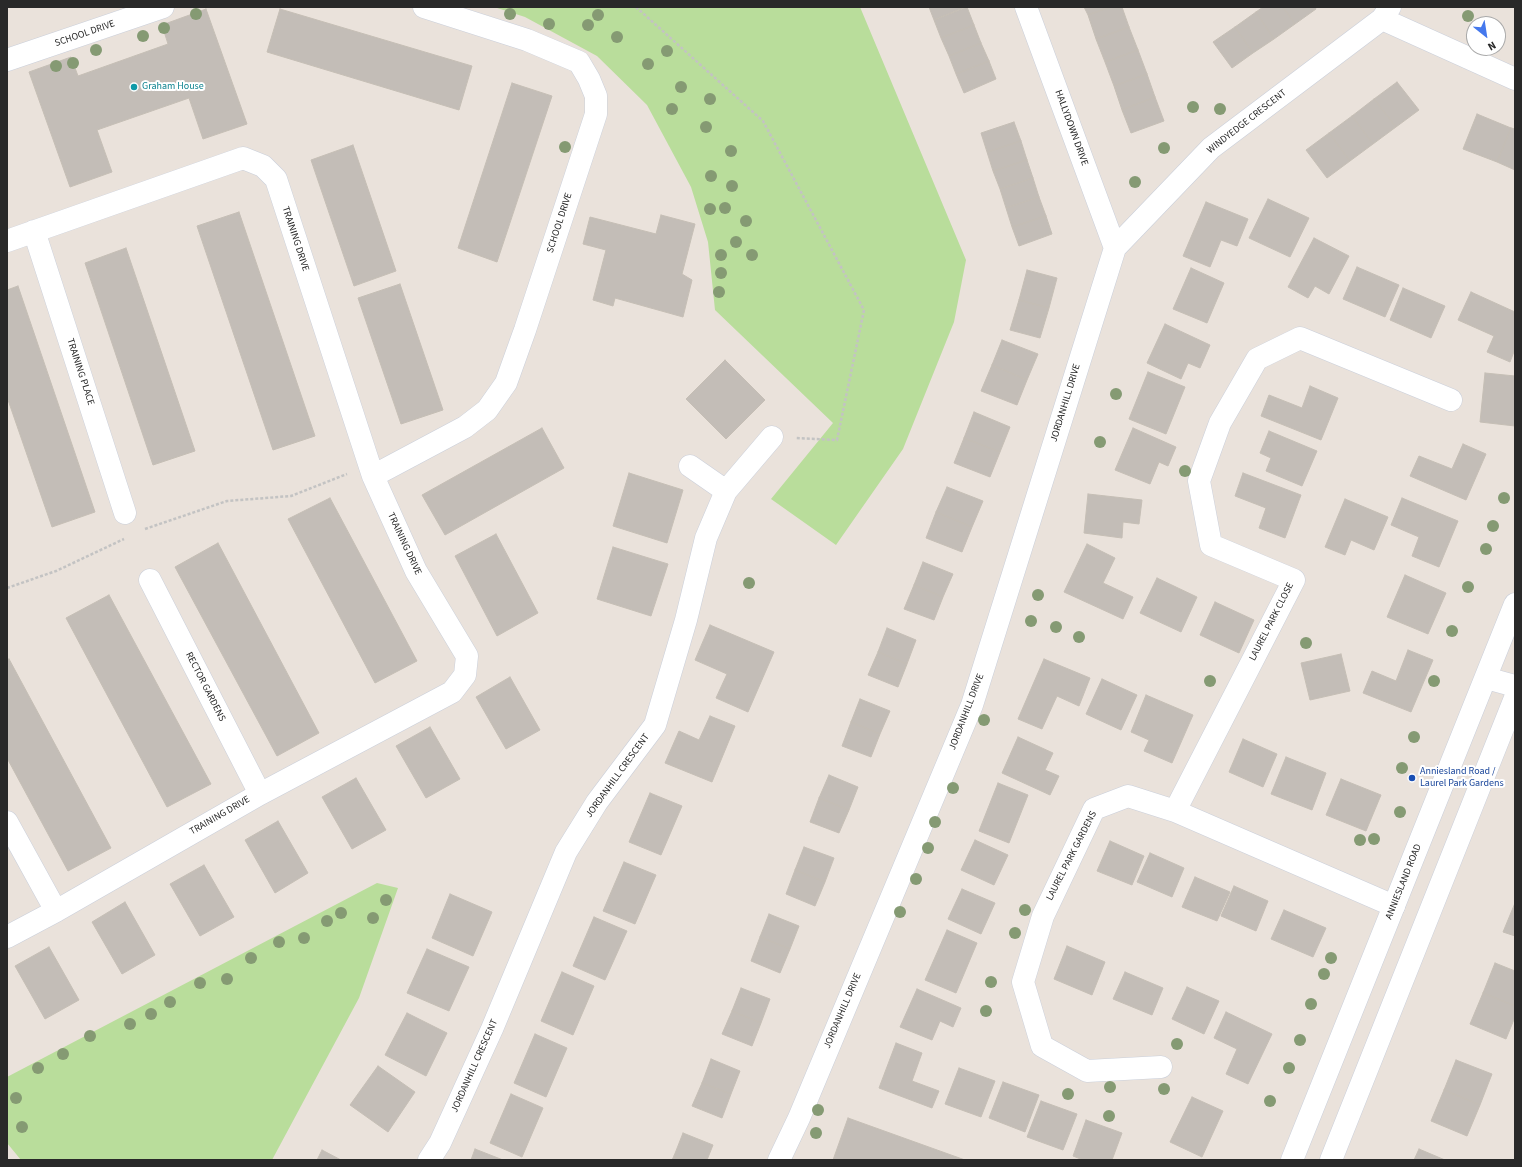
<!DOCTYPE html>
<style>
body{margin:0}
#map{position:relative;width:1522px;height:1167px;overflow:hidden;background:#eae2db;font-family:"Source Sans 3",sans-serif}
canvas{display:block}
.frame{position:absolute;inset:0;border:8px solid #292929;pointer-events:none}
.north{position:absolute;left:1466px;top:16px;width:40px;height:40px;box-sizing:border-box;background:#fff;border:1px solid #a9a9a9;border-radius:50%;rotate:150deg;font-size:11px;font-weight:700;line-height:16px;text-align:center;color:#292929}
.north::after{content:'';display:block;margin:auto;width:14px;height:18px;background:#4578ed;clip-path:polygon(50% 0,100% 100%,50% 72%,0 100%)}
</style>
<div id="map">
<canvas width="1522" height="1167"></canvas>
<div class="frame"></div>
<div class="north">N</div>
</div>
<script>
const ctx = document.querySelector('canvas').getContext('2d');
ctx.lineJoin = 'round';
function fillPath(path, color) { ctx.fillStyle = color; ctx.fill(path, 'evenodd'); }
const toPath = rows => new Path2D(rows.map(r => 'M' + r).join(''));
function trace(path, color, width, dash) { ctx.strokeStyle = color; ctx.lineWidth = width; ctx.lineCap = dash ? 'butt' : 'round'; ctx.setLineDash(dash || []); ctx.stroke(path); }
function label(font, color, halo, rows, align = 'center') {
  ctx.font = font + ' "Source Sans 3",sans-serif'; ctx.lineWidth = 4; ctx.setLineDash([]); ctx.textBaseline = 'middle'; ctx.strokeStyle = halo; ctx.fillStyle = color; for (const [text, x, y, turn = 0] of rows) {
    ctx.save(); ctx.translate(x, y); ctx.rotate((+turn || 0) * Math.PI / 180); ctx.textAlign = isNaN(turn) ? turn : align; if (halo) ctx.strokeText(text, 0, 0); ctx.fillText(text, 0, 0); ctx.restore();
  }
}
const green = toPath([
 [494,7,860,7,966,260,954,322,903,449,836,545,771,499,833,423,715,310,708,242,691,187,647,105,597,56,525,17],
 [377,883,398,888,359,998,272,1160,21,1160,7,1143,7,1077]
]);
const building = toPath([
 [929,7,965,7,934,20,929,7],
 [967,7,974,25,941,38,934,20,967,7],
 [1084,7,1110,7,1088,15,1084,7],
 [1110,7,1122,7,1129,27,1096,39,1088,15,1110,7],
 [1263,7,1283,7,1295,24,1274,39,1256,12,1263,7],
 [1283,7,1315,7,1316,9,1295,24,1283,7],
 [206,9,247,124,203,139,189,98,97,130,112,172,70,187,29,72,71,57,78,76,168,44,162,25,206,9],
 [280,9,472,66,459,110,267,52,280,9],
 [1256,12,1274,39,1253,53,1235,27,1256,12],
 [974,25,981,43,949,56,941,38,974,25],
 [1129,27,1138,50,1105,62,1096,39,1129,27],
 [1235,27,1253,53,1232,68,1213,42,1235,27],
 [981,43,989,61,956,74,949,56,981,43],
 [1138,50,1147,74,1114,86,1105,62,1138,50],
 [989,61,996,79,964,93,956,74,989,61],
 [1147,74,1155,97,1122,110,1114,86,1147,74],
 [1397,82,1419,110,1396,127,1374,99,1397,82],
 [512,83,552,96,497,262,458,248,512,83],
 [1155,97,1164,121,1131,133,1122,110,1155,97],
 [1374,99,1396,127,1373,144,1352,116,1374,99],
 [1477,114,1511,128,1497,162,1463,149,1477,114],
 [1352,116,1373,144,1350,161,1329,133,1352,116],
 [1014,122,1021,141,987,152,981,133,1014,122],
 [1511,128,1515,129,1515,170,1497,162,1511,128],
 [1329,133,1350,161,1327,178,1306,150,1329,133],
 [1021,141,1027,160,993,171,987,152,1021,141],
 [353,145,396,271,354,286,311,160,353,145],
 [1027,160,1033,178,1000,189,993,171,1027,160],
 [1033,178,1039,197,1006,208,1000,189,1033,178],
 [1039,197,1046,216,1012,227,1006,208,1039,197],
 [1268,199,1309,218,1290,257,1249,238,1268,199],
 [1206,202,1248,219,1237,246,1221,240,1210,267,1183,256,1206,202],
 [239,212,315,436,273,450,197,226,239,212],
 [661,215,695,224,682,274,692,280,683,317,615,298,613,306,593,300,606,250,583,244,590,217,656,234,661,215],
 [1046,216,1052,234,1019,246,1012,227,1046,216],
 [1314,238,1349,256,1329,294,1315,286,1308,298,1288,287,1314,238],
 [126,248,195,451,153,465,85,263,126,248],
 [1357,267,1399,285,1385,317,1343,299,1357,267],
 [1191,268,1224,283,1207,323,1173,309,1191,268],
 [1027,270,1057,278,1049,308,1019,300,1027,270],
 [400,284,443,410,401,424,358,298,400,284],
 [18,286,95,512,52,527,7,397,7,290,18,286],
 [1403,288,1445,306,1431,338,1390,320,1403,288],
 [1471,292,1515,312,1515,349,1510,362,1487,352,1494,336,1458,320,1471,292],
 [1019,300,1049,308,1040,338,1010,330,1019,300],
 [1165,324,1210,345,1200,368,1188,363,1181,379,1147,363,1165,324],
 [1002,340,1038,354,1027,380,992,365,1002,340],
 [725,360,765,400,726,439,686,399,725,360],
 [992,365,1027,380,1017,405,981,391,992,365],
 [1148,372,1185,387,1166,434,1129,419,1148,372],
 [1485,373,1515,376,1515,426,1480,422,1485,373],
 [1310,386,1338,398,1321,440,1261,416,1269,395,1302,408,1310,386],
 [974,412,1010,427,1000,452,964,438,974,412],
 [542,428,564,468,445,535,422,495,542,428],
 [1133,428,1176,447,1168,466,1159,462,1150,484,1115,470,1133,428],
 [1269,431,1317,451,1302,486,1266,471,1271,458,1260,453,1269,431],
 [964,438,1000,452,990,477,954,463,964,438],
 [1463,444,1486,454,1466,500,1410,476,1419,456,1452,469,1463,444],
 [629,473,683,490,667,543,613,526,629,473],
 [1243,473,1301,495,1285,538,1259,528,1266,508,1235,496,1243,473],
 [947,487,983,501,972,527,936,512,947,487],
 [1088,494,1142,500,1139,524,1123,522,1122,538,1084,533,1088,494],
 [330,498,417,661,375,683,288,519,330,498],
 [1402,498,1458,521,1439,567,1412,556,1419,537,1391,525,1402,498],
 [1345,499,1388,517,1374,550,1351,540,1345,555,1325,547,1345,499],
 [936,512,972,527,962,552,926,538,936,512],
 [496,534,538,613,497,636,455,556,496,534],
 [218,543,319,733,277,756,175,567,218,543],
 [1087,544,1115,558,1103,583,1133,597,1123,619,1064,592,1087,544],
 [613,547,668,564,651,616,597,599,613,547],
 [923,562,953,574,943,597,914,585,923,562],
 [1405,575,1446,593,1428,634,1387,617,1405,575],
 [1157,578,1197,597,1181,632,1140,613,1157,578],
 [914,585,943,597,934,620,904,609,914,585],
 [109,595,211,784,167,807,66,618,109,595],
 [1215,602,1254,620,1239,653,1200,635,1215,602],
 [710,625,774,652,748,712,716,698,727,674,695,660,710,625],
 [887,628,916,640,907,664,878,652,887,628],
 [1408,650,1433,660,1411,712,1363,693,1372,671,1396,681,1408,650],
 [878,652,907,664,898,687,868,675,878,652],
 [1341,654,1350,691,1310,700,1301,663,1341,654],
 [9,659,111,848,68,871,7,758,7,660,9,659],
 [1044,659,1090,678,1079,706,1057,696,1042,729,1018,719,1044,659],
 [510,677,540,730,506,749,476,697,510,677],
 [1102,679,1137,695,1121,730,1086,714,1102,679],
 [1146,695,1193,715,1172,763,1144,751,1149,740,1131,732,1146,695],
 [860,699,890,711,880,734,851,722,860,699],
 [710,716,735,726,712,782,665,763,679,731,699,740,710,716],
 [851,722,880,734,871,757,842,746,851,722],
 [430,727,460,779,426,798,396,746,430,727],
 [1018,737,1053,753,1045,770,1059,776,1050,795,1002,773,1018,737],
 [1243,739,1277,754,1263,787,1229,772,1243,739],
 [1286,757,1326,773,1312,810,1271,794,1286,757],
 [829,775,858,787,849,810,819,798,829,775],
 [356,778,386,830,352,849,322,797,356,778],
 [1341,779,1381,795,1366,831,1326,815,1341,779],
 [998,783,1028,795,1009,843,979,831,998,783],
 [650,793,682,806,661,855,629,842,650,793],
 [819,798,849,810,839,833,810,822,819,798],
 [278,821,308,873,275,893,245,840,278,821],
 [975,840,1008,855,994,885,961,870,975,840],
 [1110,841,1144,856,1132,885,1097,871,1110,841],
 [804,847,834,858,825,882,795,870,804,847],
 [1150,853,1184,868,1172,897,1137,882,1150,853],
 [624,862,656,875,635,924,603,911,624,862],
 [204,865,234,917,200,936,170,884,204,865],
 [795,870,825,882,815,906,786,894,795,870],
 [1195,877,1230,892,1217,921,1182,907,1195,877],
 [1234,886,1268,901,1256,931,1221,916,1234,886],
 [962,889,995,903,981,934,948,919,962,889],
 [450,894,492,912,473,956,432,938,450,894],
 [125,902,155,955,122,974,92,922,125,902],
 [1515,903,1515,936,1503,932,1515,903],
 [1284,910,1326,928,1313,957,1271,939,1284,910],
 [769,914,799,926,790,949,760,937,769,914],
 [594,917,627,931,605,980,573,966,594,917],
 [947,930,977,943,956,993,925,980,947,930],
 [760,937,790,949,780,973,751,961,760,937],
 [1067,946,1105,962,1092,995,1054,979,1067,946],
 [49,947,79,1000,45,1019,15,966,49,947],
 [427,949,469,967,449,1011,407,993,427,949],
 [1495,963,1515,971,1515,1006,1483,993,1495,963],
 [562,972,594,986,573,1035,541,1021,562,972],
 [1125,972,1163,988,1152,1015,1113,999,1125,972],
 [1187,987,1219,1001,1204,1034,1172,1019,1187,987],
 [741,988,770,999,761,1023,732,1011,741,988],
 [917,989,961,1008,953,1027,940,1021,932,1040,900,1027,917,989],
 [1483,993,1515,1006,1515,1017,1506,1039,1470,1024,1483,993],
 [732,1011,761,1023,752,1046,722,1034,732,1011],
 [1226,1012,1272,1034,1248,1084,1226,1074,1237,1049,1214,1038,1226,1012],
 [407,1013,447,1033,426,1076,385,1055,407,1013],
 [535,1034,567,1048,546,1097,514,1083,535,1034],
 [896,1043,922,1053,912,1081,939,1091,932,1108,879,1088,896,1043],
 [711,1059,740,1071,731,1094,702,1083,711,1059],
 [1456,1060,1492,1074,1480,1105,1444,1090,1456,1060],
 [378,1066,415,1092,388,1132,350,1105,378,1066],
 [959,1068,995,1081,981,1117,945,1104,959,1068],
 [1003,1082,1039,1095,1025,1132,989,1118,1003,1082],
 [702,1083,731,1094,722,1118,692,1106,702,1083],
 [1444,1090,1480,1105,1467,1136,1431,1121,1444,1090],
 [511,1094,543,1108,522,1157,490,1143,511,1094],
 [1192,1097,1223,1111,1202,1157,1170,1142,1192,1097],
 [1041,1101,1077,1114,1063,1150,1027,1137,1041,1101],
 [848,1118,965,1160,833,1160,848,1118],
 [1086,1120,1122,1133,1112,1160,1083,1160,1073,1156,1086,1120],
 [683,1133,713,1145,707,1160,683,1160,674,1156,683,1133],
 [475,1149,503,1160,471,1160,475,1149],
 [1419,1149,1445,1160,1414,1160,1419,1149],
 [322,1150,341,1160,317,1160,322,1150],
 [674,1156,683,1160,672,1160,674,1156]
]);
const path = toPath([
 [636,7,763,121,864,310,837,440,796,438],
 [145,529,227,501,291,496,347,474],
 [7,588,56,571,124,539]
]);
const minor = toPath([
 [1026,7,1115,248],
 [1382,19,1515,79],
 [7,60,163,7],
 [34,231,125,513],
 [7,241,243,158,263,166,276,179,373,476,416,571,467,656,465,675,452,692,260,794,56,911,7,937],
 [690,466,726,491],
 [373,476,465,427,487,410,506,383,525,330,596,114,596,96,589,79,579,62,527,40,424,7],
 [150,580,260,794],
 [1175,811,1294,580,1211,545,1199,481,1220,423,1257,359,1300,338,1451,400],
 [7,822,56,911],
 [1161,1067,1087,1071,1042,1046,1023,982,1043,916,1094,809,1128,796,1175,811,1394,906],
 [429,1160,440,1143,492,1029,566,852,597,802,655,725,686,620,706,538,726,491,772,437],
 [779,1160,799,1118,972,705,1115,248,1211,148,1382,19,1390,7]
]);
const tertiary = toPath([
 [1486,678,1515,686],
 [1292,1160,1515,604],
 [1331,1160,1515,698]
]);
const trees = [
 [196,14],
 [510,14],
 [598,15],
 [1468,16],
 [549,24],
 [588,25],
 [164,28],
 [143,36],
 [617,37],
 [96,50],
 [667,51],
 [73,63],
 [648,64],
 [56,66],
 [681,87],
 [710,99],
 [1193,107],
 [672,109],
 [1220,109],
 [706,127],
 [565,147],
 [1164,148],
 [731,151],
 [711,176],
 [1135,182],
 [732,186],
 [725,208],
 [710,209],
 [746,221],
 [736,242],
 [721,255],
 [752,255],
 [721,273],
 [719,292],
 [1116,394],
 [1100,442],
 [1185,471],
 [1504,498],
 [1493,526],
 [1486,549],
 [749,583],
 [1468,587],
 [1038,595],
 [1031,621],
 [1056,627],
 [1452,631],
 [1079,637],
 [1306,643],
 [1210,681],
 [1434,681],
 [984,720],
 [1414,737],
 [1402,768],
 [953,788],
 [1400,812],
 [935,822],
 [1374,839],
 [1360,840],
 [928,848],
 [916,879],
 [386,900],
 [1025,910],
 [900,912],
 [341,913],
 [373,918],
 [327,921],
 [1015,933],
 [304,938],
 [279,942],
 [251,958],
 [1331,958],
 [1324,974],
 [227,979],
 [991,982],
 [200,983],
 [170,1002],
 [1311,1004],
 [986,1011],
 [151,1014],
 [130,1024],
 [90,1036],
 [1300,1040],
 [1177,1044],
 [63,1054],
 [38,1068],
 [1289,1068],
 [1110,1087],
 [1164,1089],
 [1068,1094],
 [16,1098],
 [1270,1101],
 [818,1110],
 [1109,1116],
 [22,1127],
 [816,1133]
];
const markers = [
 [134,87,4,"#0f9aa8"],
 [1412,778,4,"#1a4fb4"]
];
const streetNames = [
 ["SCHOOL DRIVE",85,34,-19],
 ["WINDYEDGE CRESCENT",1247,122,-38],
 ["HALLYDOWN DRIVE",1071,128,70],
 ["SCHOOL DRIVE",560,223,-72],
 ["TRAINING DRIVE",295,239,72],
 ["TRAINING PLACE",80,372,72],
 ["JORDANHILL DRIVE",1066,403,-73],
 ["TRAINING DRIVE",404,544,65],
 ["LAUREL PARK CLOSE",1272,622,-63],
 ["RECTOR GARDENS",205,687,63],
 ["JORDANHILL DRIVE",967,712,-69],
 ["JORDANHILL CRESCENT",618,776,-54],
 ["TRAINING DRIVE",220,816,-30],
 ["LAUREL PARK GARDENS",1072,856,-63],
 ["ANNIESLAND ROAD",1404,882,-68],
 ["JORDANHILL DRIVE",843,1011,-67],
 ["JORDANHILL CRESCENT",475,1066,-66]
];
const cultureNames = [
 ["Graham House",142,87]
];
const transitNames = [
 ["Anniesland Road /",1420,772],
 ["Laurel Park Gardens",1420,784]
];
fillPath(green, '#b9dd9b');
fillPath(building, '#c3bdb7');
trace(building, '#c5beb5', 1);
trace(minor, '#cacfda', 23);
trace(tertiary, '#cacfda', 23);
trace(path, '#c3c3c3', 2.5, [3, 2]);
trace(minor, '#fff', 22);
trace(tertiary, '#fff', 22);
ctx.fillStyle = '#859a73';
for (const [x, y] of trees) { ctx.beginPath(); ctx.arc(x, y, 6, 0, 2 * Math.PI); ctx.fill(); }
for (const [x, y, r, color] of markers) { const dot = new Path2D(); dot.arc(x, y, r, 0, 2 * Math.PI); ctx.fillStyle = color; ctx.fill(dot); trace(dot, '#fff', 1.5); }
label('10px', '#292929', '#fff', streetNames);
label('10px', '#0d838f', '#fff', cultureNames, 'left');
label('10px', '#164399', '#fff', transitNames, 'left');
</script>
